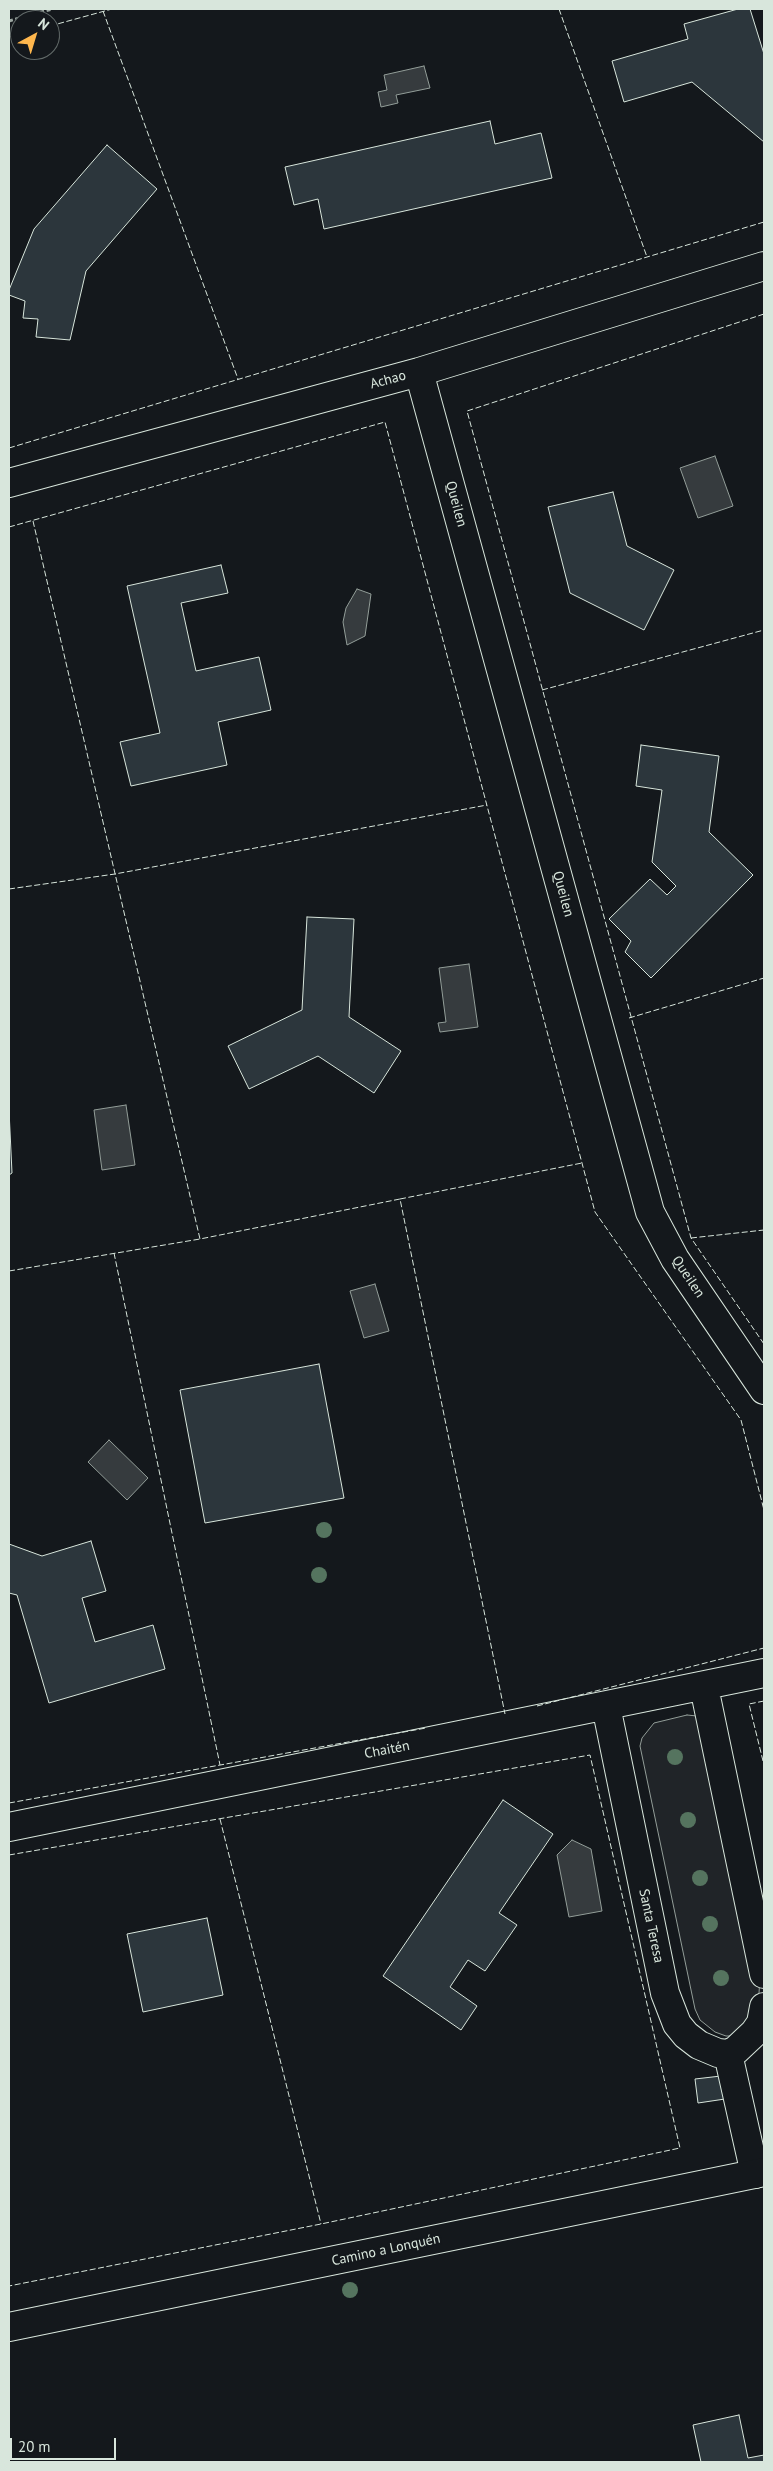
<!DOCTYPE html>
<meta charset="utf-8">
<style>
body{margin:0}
#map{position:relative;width:773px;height:2471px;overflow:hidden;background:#14181c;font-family:"PT Sans",sans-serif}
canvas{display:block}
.frame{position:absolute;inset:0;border:10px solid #d8e6dc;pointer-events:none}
.north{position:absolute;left:10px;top:10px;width:50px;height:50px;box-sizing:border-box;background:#14181c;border:1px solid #626a69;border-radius:50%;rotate:39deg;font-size:14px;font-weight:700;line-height:20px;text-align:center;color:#d8e6dc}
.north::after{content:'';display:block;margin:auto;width:18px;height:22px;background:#ffb74d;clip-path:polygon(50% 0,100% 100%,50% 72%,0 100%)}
.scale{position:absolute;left:10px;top:2438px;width:106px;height:22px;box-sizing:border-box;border:2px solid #d8e6dc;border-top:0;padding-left:6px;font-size:15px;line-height:18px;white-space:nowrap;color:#d8e6dc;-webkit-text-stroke:4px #14181c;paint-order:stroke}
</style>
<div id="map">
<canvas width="773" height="2471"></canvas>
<div class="frame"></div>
<div class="north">N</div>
<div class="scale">20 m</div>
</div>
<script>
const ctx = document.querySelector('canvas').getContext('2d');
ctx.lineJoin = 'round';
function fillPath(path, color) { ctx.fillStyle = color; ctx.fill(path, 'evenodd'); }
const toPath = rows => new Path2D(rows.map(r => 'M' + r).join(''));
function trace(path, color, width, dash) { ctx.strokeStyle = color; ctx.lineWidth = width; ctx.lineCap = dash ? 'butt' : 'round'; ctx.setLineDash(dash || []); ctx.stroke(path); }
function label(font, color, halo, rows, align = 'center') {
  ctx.font = font + ' "PT Sans",sans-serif'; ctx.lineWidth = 4; ctx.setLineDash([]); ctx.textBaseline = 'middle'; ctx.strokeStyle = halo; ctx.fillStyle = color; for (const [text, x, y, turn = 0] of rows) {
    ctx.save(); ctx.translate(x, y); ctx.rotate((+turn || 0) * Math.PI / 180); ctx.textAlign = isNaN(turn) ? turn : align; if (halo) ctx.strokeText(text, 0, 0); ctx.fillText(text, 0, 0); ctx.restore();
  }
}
const green = toPath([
 [687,1715,697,1716,760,1976,758,2011,735,2036,726,2036,715,2032,700,2020,695,2009,640,1746,642,1738,654,1723,687,1715]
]);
const water = toPath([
 [424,66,430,88,396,95,398,103,381,107,378,92,387,90,384,75,424,66],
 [715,456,733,506,698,518,680,468,715,456],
 [357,589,371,594,365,636,347,645,343,622,346,608,357,589],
 [469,964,478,1027,440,1032,438,1023,446,1022,439,968,469,964],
 [126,1105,135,1165,102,1170,94,1110,126,1105],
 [375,1284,389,1331,364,1338,350,1291,375,1284],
 [109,1440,148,1478,127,1500,88,1462,109,1440],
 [572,1840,591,1849,602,1911,569,1917,557,1855,572,1840]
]);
const building = toPath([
 [738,9,750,9,764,54,764,142,692,82,624,102,612,61,688,39,684,24,738,9],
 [490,121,495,144,541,133,552,178,324,229,318,199,294,205,285,167,490,121],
 [107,145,157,189,86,271,70,340,36,337,38,319,23,318,25,301,9,295,9,290,34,229,107,145],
 [613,492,627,546,674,570,644,630,570,593,548,507,613,492],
 [221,565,228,593,181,603,196,671,259,657,271,710,218,722,227,765,131,786,120,742,160,733,127,586,221,565],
 [641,745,719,756,709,832,753,875,651,978,625,952,631,941,609,919,650,879,667,895,676,886,652,862,662,790,636,786,641,745],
 [307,917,354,919,349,1017,401,1051,374,1093,318,1056,249,1089,228,1046,302,1010,307,917],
 [9,1110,12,1173,9,1175,9,1110],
 [319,1364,344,1498,205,1523,180,1390,319,1364],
 [91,1541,106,1591,82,1598,95,1642,153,1625,165,1669,49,1703,17,1595,9,1593,9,1544,42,1556,91,1541],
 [503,1800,553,1834,499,1913,517,1925,485,1971,468,1960,450,1987,477,2006,461,2030,383,1976,503,1800],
 [207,1918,223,1995,143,2012,127,1934,207,1918],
 [721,2076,725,2099,698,2103,695,2079,721,2076],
 [739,2415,748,2458,764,2455,764,2462,701,2462,693,2425,739,2415]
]);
const path = toPath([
 [9,21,52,9]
]);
const minor = toPath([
 [419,372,650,1212,675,1259,764,1390],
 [9,483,419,372,764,266],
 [704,1687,764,1974],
 [606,1706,665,1993,677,2024,686,2035,699,2045,718,2053,728,2054,736,2050,754,2033,761,2023,764,2007],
 [9,1827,764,1673],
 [728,2054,755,2174]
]);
const primary = toPath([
 [9,2327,764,2172]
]);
const fence = toPath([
 [559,9,647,257],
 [103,11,238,379],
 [50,26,112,9],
 [9,37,20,34],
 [764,314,467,411,691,1238,764,1344],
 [9,448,764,222],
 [33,521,200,1239,400,1199,505,1714],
 [9,527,385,422,595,1212,741,1420,764,1510],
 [542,690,764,630],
 [9,889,115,874,487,805],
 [629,1018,764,978],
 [400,1199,582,1163],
 [691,1238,764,1230],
 [114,1253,220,1765],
 [9,1271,200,1239],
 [764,1701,749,1704,764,1765],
 [537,1706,764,1648],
 [9,1803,426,1728],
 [220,1819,321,2224],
 [9,1855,590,1755,680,2148,321,2224,9,2286]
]);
const trees = [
 [324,1530],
 [319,1575],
 [675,1757],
 [688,1820],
 [700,1878],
 [710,1924],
 [721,1978],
 [350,2290]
];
const streetNames = [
 ["Achao",388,380,-15],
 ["Queilen",456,504,75],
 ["Queilen",563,894,75],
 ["Queilen",688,1277,56],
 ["Chaitén",387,1750,-11],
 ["Santa Teresa",651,1926,78],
 ["Camino a Lonquén",386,2250,-12]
];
fillPath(green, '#202428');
trace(green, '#939e99', 1);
fillPath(water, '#363b3e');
trace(water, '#939e99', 1);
fillPath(building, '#2c363c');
trace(building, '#d8e6dc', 1);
trace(minor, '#d8e6dc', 30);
trace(primary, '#d8e6dc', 30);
trace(path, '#9da8a2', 3, [4, 2.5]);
trace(minor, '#14181c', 28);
trace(primary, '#14181c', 28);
trace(fence, '#d8e6dc', 1, [6, 2.5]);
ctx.fillStyle = '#55745f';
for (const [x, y] of trees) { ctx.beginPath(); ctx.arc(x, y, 8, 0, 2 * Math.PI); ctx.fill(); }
label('14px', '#d8e6dc', '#14181c', streetNames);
</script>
